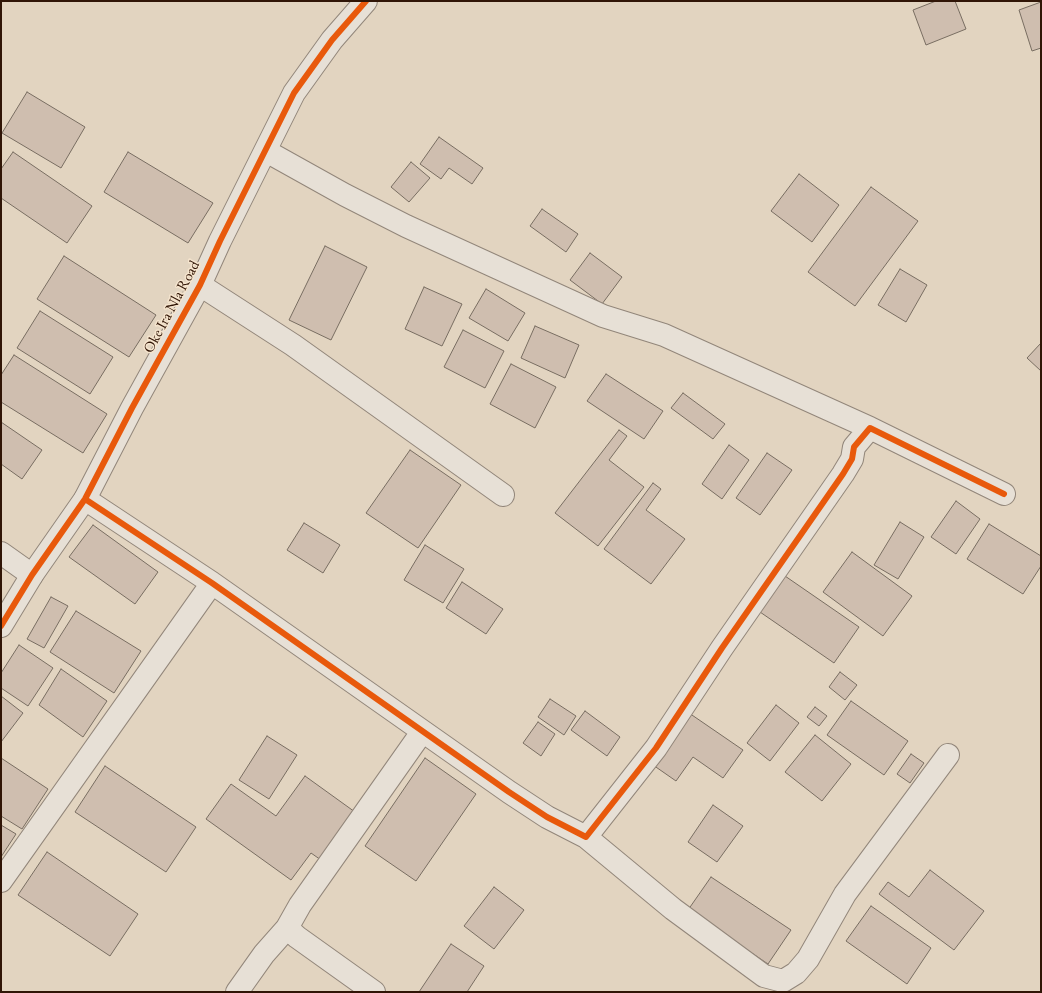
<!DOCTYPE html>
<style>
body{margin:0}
#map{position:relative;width:1042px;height:993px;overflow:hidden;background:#e2d4c0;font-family:"EB Garamond",serif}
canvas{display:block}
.frame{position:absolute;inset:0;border:2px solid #301506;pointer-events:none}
</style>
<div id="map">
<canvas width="1042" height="993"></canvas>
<div class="frame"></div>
</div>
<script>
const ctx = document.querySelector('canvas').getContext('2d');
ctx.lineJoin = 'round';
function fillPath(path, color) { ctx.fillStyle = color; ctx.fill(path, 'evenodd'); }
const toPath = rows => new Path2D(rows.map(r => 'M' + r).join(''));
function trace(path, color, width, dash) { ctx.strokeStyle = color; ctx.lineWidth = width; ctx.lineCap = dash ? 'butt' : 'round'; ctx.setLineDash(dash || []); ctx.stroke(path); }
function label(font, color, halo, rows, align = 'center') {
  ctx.font = font + ' "EB Garamond",serif'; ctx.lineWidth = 3; ctx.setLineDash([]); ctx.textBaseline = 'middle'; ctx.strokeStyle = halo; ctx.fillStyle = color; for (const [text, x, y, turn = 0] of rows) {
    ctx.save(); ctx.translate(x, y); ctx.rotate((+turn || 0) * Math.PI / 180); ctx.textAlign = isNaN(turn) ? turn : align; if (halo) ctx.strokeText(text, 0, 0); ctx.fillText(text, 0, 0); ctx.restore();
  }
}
const building = toPath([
 [936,1,955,1,966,29,926,45,913,10,936,1],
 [1041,2,1041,48,1032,51,1019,10,1041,2],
 [27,92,85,127,61,168,2,133,27,92],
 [439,137,483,168,472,184,449,168,441,179,420,164,439,137],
 [13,152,92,206,67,243,1,198,1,169,13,152],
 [128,152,213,203,188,243,104,192,128,152],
 [411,162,430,178,409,202,391,187,411,162],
 [799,174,839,205,812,242,771,211,799,174],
 [871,187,918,221,855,306,808,272,871,187],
 [542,209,578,234,566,252,530,226,542,209],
 [325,246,367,267,331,340,289,320,325,246],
 [590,253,622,277,602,304,570,280,590,253],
 [64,256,156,315,129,357,37,299,64,256],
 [900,269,927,285,906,322,878,305,900,269],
 [424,287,462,304,442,346,405,329,424,287],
 [486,289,525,313,508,341,469,318,486,289],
 [40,311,113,357,90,394,17,348,40,311],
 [535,326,579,345,565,378,521,358,535,326],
 [463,330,504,351,485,388,444,367,463,330],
 [1041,343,1041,371,1027,358,1041,343],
 [14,355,107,414,83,453,1,402,1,375,14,355],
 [511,364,556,387,535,428,490,404,511,364],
 [606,374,663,411,644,439,587,401,606,374],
 [683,393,725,424,713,439,671,408,683,393],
 [1,422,42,450,22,479,1,464,1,422],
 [619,430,627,436,609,460,644,487,598,546,555,513,619,430],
 [729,445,749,460,722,499,702,484,729,445],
 [410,450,461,485,418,548,366,513,410,450],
 [767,453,792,470,760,515,736,498,767,453],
 [653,483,661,489,646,510,685,539,651,584,604,549,653,483],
 [956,501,980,519,956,554,931,537,956,501],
 [900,522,924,537,898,579,874,565,900,522],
 [304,523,340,545,323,573,287,550,304,523],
 [989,524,1041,556,1041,566,1023,594,967,559,989,524],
 [93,525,158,572,135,604,69,557,93,525],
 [425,545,464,569,443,603,404,580,425,545],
 [852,552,912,596,883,636,823,592,852,552],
 [785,576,859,627,834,663,760,612,785,576],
 [462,582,503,609,486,634,446,608,462,582],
 [51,597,68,606,44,648,27,639,51,597],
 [76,611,141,651,114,693,50,652,76,611],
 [19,645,53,668,28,706,1,688,1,673,19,645],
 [61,669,107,701,83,737,39,705,61,669],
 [840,672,857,685,845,700,829,687,840,672],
 [1,696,23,713,1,742,1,696],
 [550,699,576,716,564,735,538,717,550,699],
 [851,701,908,741,884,775,827,735,851,701],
 [776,705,799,723,770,761,747,743,776,705],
 [815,707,827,716,819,726,807,717,815,707],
 [585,711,620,737,607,756,571,730,585,711],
 [689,713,743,750,723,778,693,757,676,781,653,765,689,713],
 [538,722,555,734,541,756,523,743,538,722],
 [815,735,851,764,822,801,785,772,815,735],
 [267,736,297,755,269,799,239,780,267,736],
 [911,754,924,763,910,783,897,774,911,754],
 [1,758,48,789,22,829,1,816,1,758],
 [425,758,476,794,416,881,365,846,425,758],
 [105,766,196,827,166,872,75,812,105,766],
 [305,776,355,812,321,860,311,853,291,880,206,819,231,784,276,816,305,776],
 [713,805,743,826,717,862,688,842,713,805],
 [1,825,16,834,1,857,1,825],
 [47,852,138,914,110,956,18,895,47,852],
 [930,870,984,911,954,950,879,894,888,882,909,897,930,870],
 [711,877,791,930,768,964,688,910,711,877],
 [494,887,524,910,494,949,464,926,494,887],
 [871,906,931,948,907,984,846,941,871,906],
 [451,944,484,966,467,992,419,992,451,944]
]);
const minor = toPath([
 [266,151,345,195,406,226,603,316,664,335,870,428],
 [200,285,293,345,503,495],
 [85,499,212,583,509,792,547,817,586,837,656,748,722,648,843,474,852,459,854,447,870,428,1004,494],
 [1,553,32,575],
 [586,837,673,909,764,976,783,981,796,973,808,959,845,894,948,755],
 [1,881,212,583],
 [237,992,264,954,287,928],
 [374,992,297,937,287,928,300,905,422,732]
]);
const tertiary = toPath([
 [1,626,32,575,85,499,132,408,200,285,220,241,294,93,332,40,366,1]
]);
const cycleway = toPath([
 [85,499,212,583,509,792,547,817,586,837,656,748,722,648,843,474,852,459,854,447,870,428,1004,494],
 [1,626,32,575,85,499,132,408,200,285,220,241,294,93,332,40,366,1]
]);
const streetNames = [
 ["Oke Ira Nla Road",172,307,-62]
];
fillPath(building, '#cfbeaf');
trace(building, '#786d61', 1);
trace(minor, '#92867a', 24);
trace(tertiary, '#92867a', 24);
trace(minor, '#e7e0d6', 22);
trace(tertiary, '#e7e0d6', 22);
trace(cycleway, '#e8590c', 6);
label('15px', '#301506', '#f5e4cd', streetNames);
</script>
